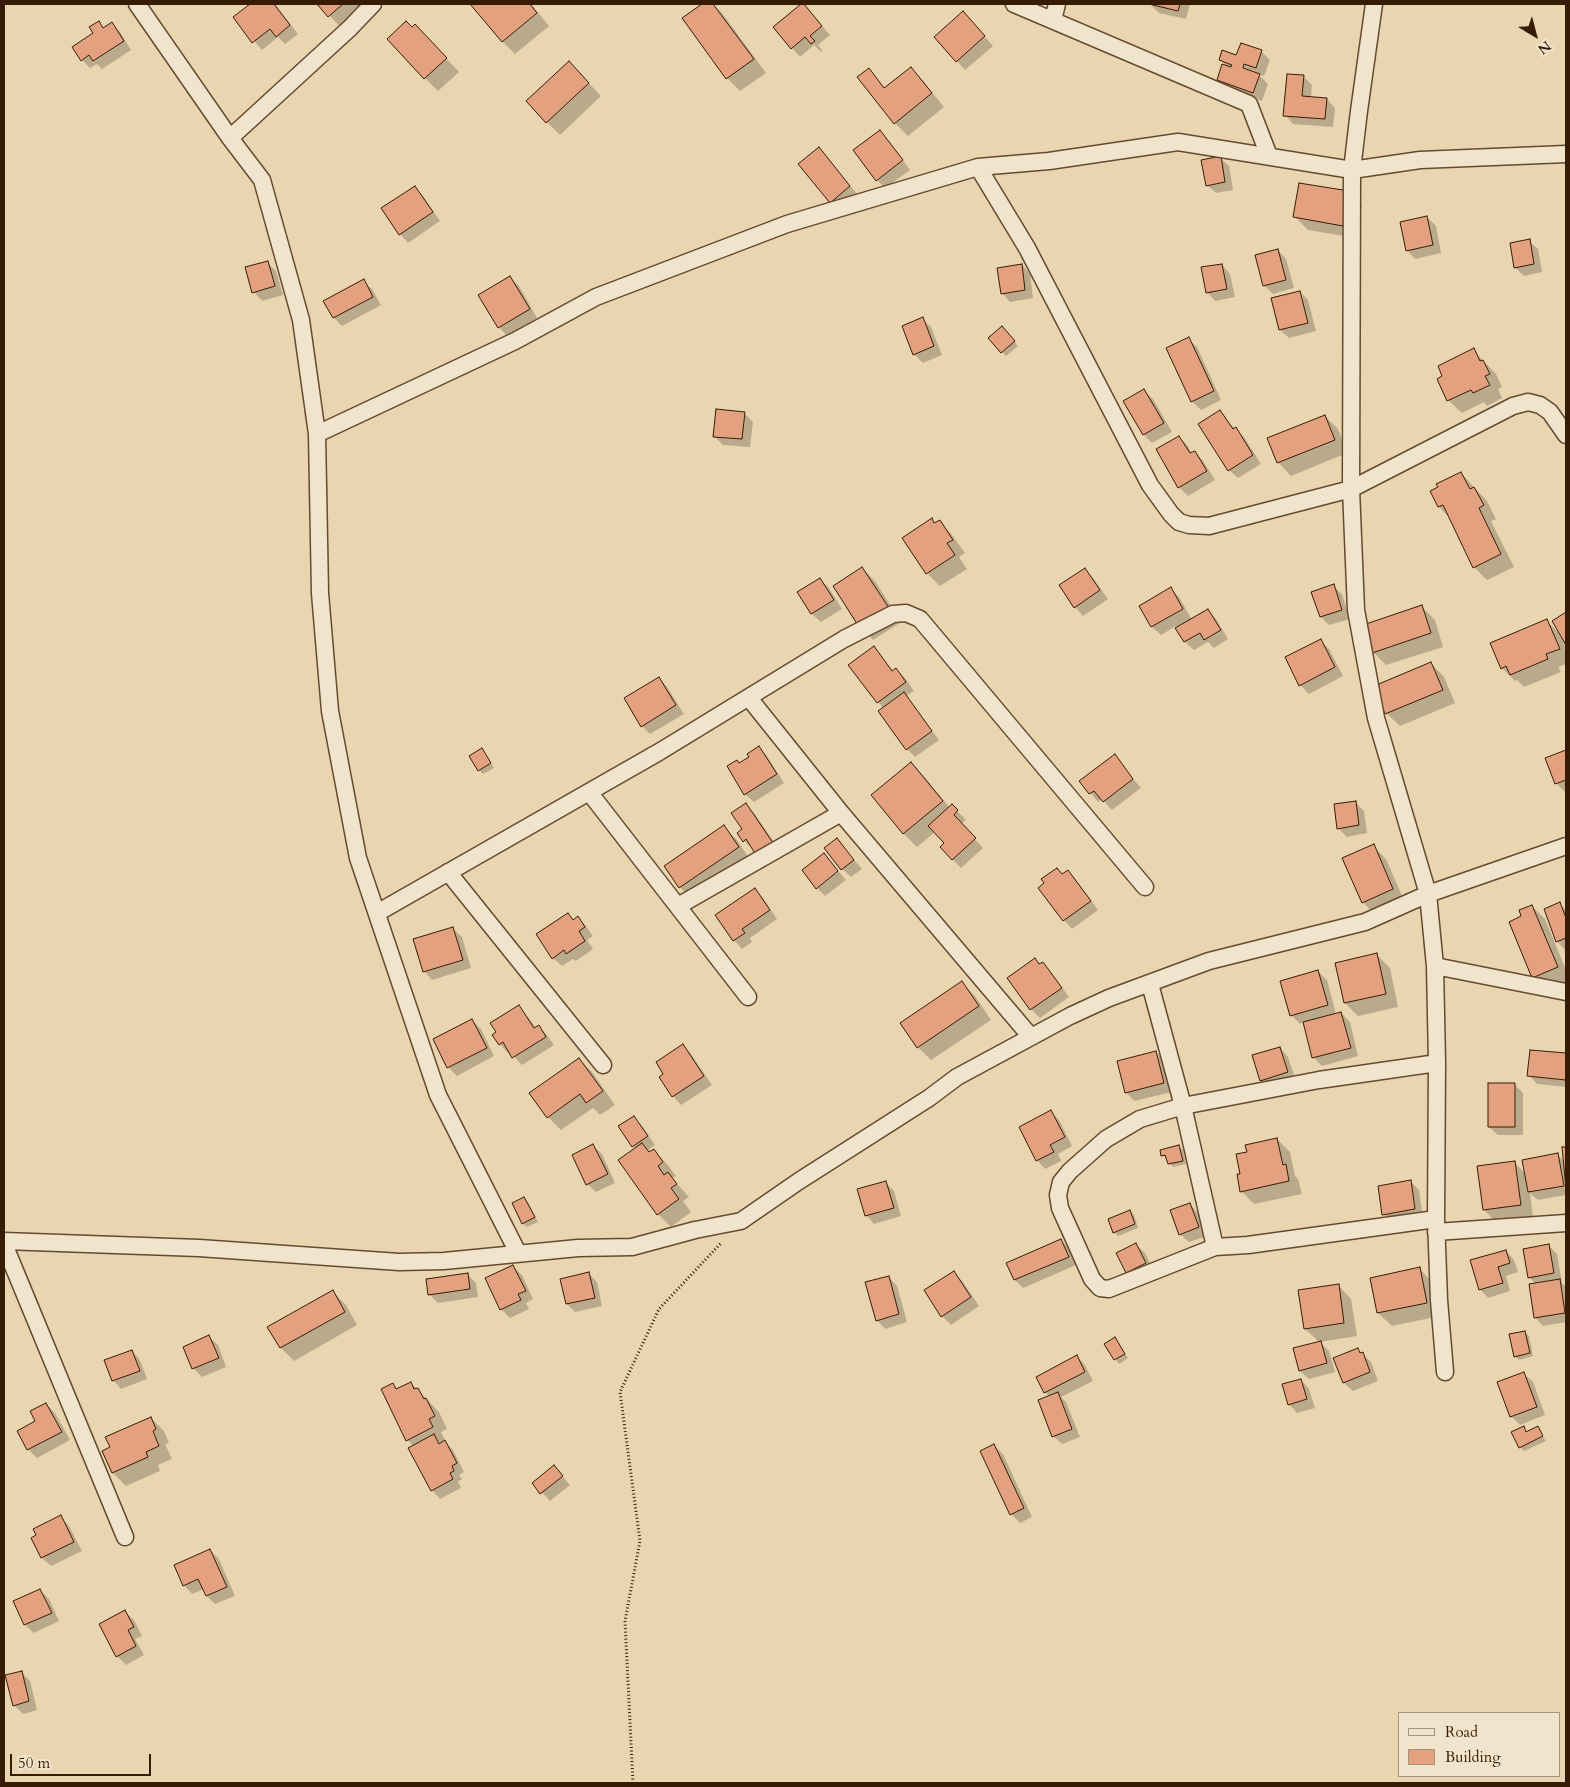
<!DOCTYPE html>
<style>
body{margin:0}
#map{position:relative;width:1570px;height:1787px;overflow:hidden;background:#e9d5b0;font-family:Cardo,serif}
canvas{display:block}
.frame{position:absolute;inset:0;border:5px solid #371c05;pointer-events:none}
.legend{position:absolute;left:1398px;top:1712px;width:162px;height:65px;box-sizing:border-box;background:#f1e4cc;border:1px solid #a7947c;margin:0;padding:6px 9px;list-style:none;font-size:15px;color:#371c05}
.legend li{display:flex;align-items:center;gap:10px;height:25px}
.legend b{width:25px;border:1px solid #a7947c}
.north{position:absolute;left:1510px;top:10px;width:50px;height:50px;-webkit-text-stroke:4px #f1e4cc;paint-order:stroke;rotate:143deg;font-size:14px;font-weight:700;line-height:20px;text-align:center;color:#371c05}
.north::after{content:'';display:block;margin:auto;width:18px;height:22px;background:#371c05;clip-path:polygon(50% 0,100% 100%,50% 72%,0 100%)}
.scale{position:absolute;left:10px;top:1754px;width:141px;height:22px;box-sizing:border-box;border:2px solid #371c05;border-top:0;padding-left:6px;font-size:15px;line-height:18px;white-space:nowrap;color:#371c05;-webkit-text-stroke:4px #f1e4cc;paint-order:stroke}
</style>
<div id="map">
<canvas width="1570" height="1787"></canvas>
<div class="frame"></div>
<ul class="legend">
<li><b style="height:6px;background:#f1e4cc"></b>Road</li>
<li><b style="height:14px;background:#e4a180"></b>Building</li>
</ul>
<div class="north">N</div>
<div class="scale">50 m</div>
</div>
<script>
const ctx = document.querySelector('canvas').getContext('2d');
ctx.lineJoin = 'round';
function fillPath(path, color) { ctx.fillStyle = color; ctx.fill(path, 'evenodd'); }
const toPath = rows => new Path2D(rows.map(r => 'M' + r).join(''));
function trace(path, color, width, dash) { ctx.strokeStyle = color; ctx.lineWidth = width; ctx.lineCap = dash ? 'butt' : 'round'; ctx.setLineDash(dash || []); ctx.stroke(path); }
const shadow = toPath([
 [252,4,275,4,298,34,285,44,278,37,262,50,234,18],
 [319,4,372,4,342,29],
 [472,4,531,4,549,26,515,54,502,41],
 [704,4,713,4,722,13,766,73,740,91,727,78,684,19],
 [803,4,830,35,818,45,822,50,821,52,814,45,800,57,774,27],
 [1150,4,1190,4,1186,19,1159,13],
 [971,21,993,46,965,70,936,37],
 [98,22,105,29,112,24,120,32,131,50,102,69,97,64,90,68,82,60,95,33],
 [412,29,428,39,459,72,438,91,425,78],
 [1261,51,1270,60,1264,76,1258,74,1268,84,1262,101,1227,88,1218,80,1229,68,1220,60],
 [911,69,924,82,944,107,908,136,895,123,868,70,886,89],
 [582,76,601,96,560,135,547,122],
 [1304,77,1312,85,1311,98,1327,99,1335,108,1333,127,1293,124,1285,115],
 [879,131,888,140,910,170,885,188,877,180],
 [819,149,858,195,839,210,831,202],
 [1220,158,1229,166,1233,190,1216,193,1207,185],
 [415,187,423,196,440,221,408,243,400,234],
 [1349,193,1362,206,1356,238,1308,230,1295,217],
 [1427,217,1436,226,1441,253,1415,259,1407,250],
 [1529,241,1538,249,1542,272,1524,276,1515,267],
 [1278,250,1286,259,1294,288,1273,294,1264,285],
 [267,262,276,271,283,295,262,301,254,292],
 [1022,265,1030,274,1033,298,1010,302,1002,293],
 [1222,265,1230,274,1235,297,1215,301,1207,292],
 [510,277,519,286,537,318,507,336,499,327],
 [363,281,372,289,381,305,342,326,334,318,325,302],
 [1300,292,1308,300,1316,331,1289,338,1280,330],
 [922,319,931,327,942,355,923,363,914,354],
 [1006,332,1018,346,1006,356,990,338],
 [1188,339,1197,347,1221,400,1201,410,1192,401],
 [1473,350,1496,374,1502,387,1498,389,1502,398,1487,406,1484,402,1462,413,1448,400],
 [1144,391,1153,399,1172,432,1152,443,1144,435,1125,402],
 [1220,412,1235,429,1244,437,1261,464,1238,478,1229,470],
 [744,413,753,422,750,447,723,445,714,436],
 [1325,416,1338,429,1347,453,1291,476,1278,462],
 [1179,437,1188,446,1192,454,1195,452,1203,461,1215,480,1188,496,1179,487],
 [1461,473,1487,501,1496,519,1491,521,1514,567,1487,580,1474,567,1451,519,1439,507,1432,492],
 [931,520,935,524,939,521,952,535,965,553,959,557,967,569,940,586,927,573],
 [862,568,875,581,901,622,873,640,860,626],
 [1085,569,1093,578,1108,599,1083,616,1075,607],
 [820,579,829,588,842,609,821,622,812,614,799,593],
 [1333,586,1342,594,1350,619,1329,625,1321,617],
 [1171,589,1179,597,1192,620,1208,610,1216,619,1228,639,1214,648,1208,642,1194,650,1185,642,1176,626,1161,635,1152,627,1140,606],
 [1422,607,1435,620,1443,647,1386,665,1373,652],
 [1566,614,1566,643,1564,640,1563,641,1566,648,1566,664,1558,667,1561,672,1524,687,1517,680,1515,681,1502,668,1547,621,1559,633,1554,621],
 [1320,640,1329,649,1343,676,1309,694,1300,685],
 [874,648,894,672,896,670,905,678,914,691,906,696,939,740,915,757,907,749,883,708,850,665],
 [1431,663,1444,677,1455,703,1400,726,1386,713],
 [659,678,667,687,684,714,650,734,642,726],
 [759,748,767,756,784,783,754,802,745,794,740,764,750,757],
 [482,750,494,768,483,774,479,770],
 [1566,751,1566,791,1565,792,1556,783,1547,759],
 [1114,756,1141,788,1112,810,1102,799,1098,802,1081,781],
 [911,763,924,776,950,808,952,806,966,820,961,824,983,848,961,868,941,848,946,844,935,832,917,847,904,834,872,795],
 [1355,802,1364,811,1367,833,1347,837,1338,828],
 [746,805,754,813,781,852,753,849,744,841,739,833,744,830],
 [723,827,737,840,751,861,693,901,680,887],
 [837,840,862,869,851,877,842,869],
 [1373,846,1386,859,1405,903,1376,916,1363,902],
 [824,855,846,880,825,896,817,888],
 [1068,871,1076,880,1098,910,1072,929,1064,920,1063,875],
 [755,890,763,898,777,919,750,938,752,942,742,949,734,940],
 [1560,904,1566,910,1565,950,1557,941],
 [1532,906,1545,919,1566,970,1566,982,1546,991,1533,977,1523,917],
 [568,914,574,920,578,918,586,926,593,936,587,940,593,949,576,961,573,959,562,966,553,958],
 [453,929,462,937,471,968,432,980,424,971],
 [1377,955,1390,968,1398,1007,1358,1016,1345,1003],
 [1035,960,1040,965,1043,963,1051,972,1069,997,1040,1018,1031,1009,1009,978],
 [1318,971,1327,980,1336,1014,1341,1013,1350,1022,1358,1056,1322,1066,1313,1057,1304,1022,1300,1024,1291,1015],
 [962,983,975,996,991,1020,931,1060,918,1047],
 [519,1007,527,1016,536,1028,539,1026,547,1035,554,1045,522,1065,510,1052,508,1053,500,1044],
 [472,1020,481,1029,494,1056,457,1076,448,1067],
 [683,1046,691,1054,712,1085,681,1105,673,1096],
 [1280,1048,1288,1057,1296,1081,1269,1089,1261,1080],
 [1156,1052,1165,1061,1172,1092,1134,1101,1126,1092],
 [1531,1052,1566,1055,1566,1087,1537,1084,1529,1075],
 [579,1059,592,1072,615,1105,600,1115,593,1108,561,1130,548,1117,531,1093],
 [1514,1084,1523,1093,1523,1135,1498,1135,1489,1127],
 [1051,1112,1059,1120,1072,1146,1058,1154,1061,1161,1045,1169,1037,1160],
 [634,1118,642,1126,655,1145,648,1150,651,1153,654,1151,667,1164,676,1176,672,1178,689,1197,683,1201,691,1212,671,1227,658,1214,636,1149,620,1127],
 [1277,1139,1290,1152,1295,1176,1298,1179,1302,1194,1254,1204,1241,1191,1241,1175,1248,1153],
 [593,1146,602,1154,615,1183,596,1192,587,1184],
 [1179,1146,1183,1150,1186,1164,1173,1167,1163,1155],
 [1564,1148,1566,1148,1566,1195,1538,1200,1530,1193,1533,1218,1497,1223,1484,1210,1478,1167,1515,1163,1526,1174,1558,1155,1565,1162],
 [1411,1182,1419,1190,1423,1218,1392,1222,1383,1214],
 [886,1183,894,1191,901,1216,874,1224,866,1215],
 [524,1198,528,1202,538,1222,527,1227,523,1223],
 [1190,1204,1198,1213,1207,1236,1189,1242,1180,1234],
 [1130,1212,1134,1215,1138,1228,1118,1236,1114,1232],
 [1061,1240,1070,1249,1076,1265,1023,1288,1015,1280],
 [1136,1245,1145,1253,1154,1272,1135,1281,1127,1273],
 [1549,1246,1557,1254,1562,1283,1566,1287,1566,1322,1543,1326,1535,1317,1536,1284,1529,1277],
 [1506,1251,1514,1260,1518,1272,1506,1276,1510,1291,1488,1298,1480,1289],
 [513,1267,522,1275,533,1299,526,1303,529,1309,510,1318,501,1309],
 [1419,1268,1432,1282,1440,1316,1392,1326,1378,1313,1371,1279],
 [954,1272,962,1281,979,1306,951,1325,942,1316],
 [467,1274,476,1283,478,1297,438,1303,429,1294],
 [589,1274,597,1282,602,1306,575,1312,567,1304],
 [889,1277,897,1286,907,1322,885,1329,877,1320],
 [1338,1285,1351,1299,1357,1336,1320,1342,1329,1351,1335,1372,1309,1379,1300,1371,1319,1342,1305,1329],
 [333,1292,346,1305,357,1325,294,1361,281,1348,269,1327],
 [1525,1332,1529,1336,1533,1356,1519,1360,1515,1356],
 [209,1337,218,1345,226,1367,202,1377,193,1368],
 [1115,1338,1128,1358,1119,1364,1105,1344],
 [1358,1350,1371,1362,1378,1381,1353,1391,1344,1383],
 [132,1351,140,1360,147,1379,121,1389,113,1380],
 [1077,1357,1085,1365,1093,1381,1061,1397,1066,1402,1080,1437,1062,1444,1053,1436,1049,1396,1045,1392,1037,1377],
 [1524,1374,1533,1382,1545,1415,1520,1425,1511,1416],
 [1301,1380,1309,1389,1315,1408,1297,1413,1289,1404],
 [411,1383,439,1412,447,1429,441,1432,445,1440,444,1441,453,1450,464,1472,459,1475,462,1479,458,1482,461,1488,440,1499,432,1490,414,1446,407,1440,393,1384,398,1390],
 [46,1404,55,1413,70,1440,37,1458,28,1449,19,1431,37,1421],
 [151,1418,164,1431,169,1443,165,1444,172,1459,158,1465,160,1471,126,1486,113,1473,104,1452,111,1448],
 [1523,1428,1527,1432,1537,1428,1546,1441,1524,1451,1520,1447],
 [994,1446,1003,1454,1032,1517,1020,1523,1011,1514],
 [554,1467,570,1485,550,1501,533,1483],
 [61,1517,69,1526,82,1551,51,1566,42,1558,33,1539],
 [210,1550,219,1559,235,1596,215,1604,207,1596,204,1589,192,1594,184,1585],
 [40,1590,49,1599,59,1621,34,1633,25,1625,15,1602],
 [125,1612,134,1620,142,1636,135,1639,144,1655,126,1665,117,1656,101,1625],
 [21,1672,30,1681,37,1710,23,1714,14,1705]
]);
const building = toPath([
 [250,4,274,4,290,25,276,37,270,29,252,43,233,17,250,4],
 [317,4,343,4,328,17,317,4],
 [470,4,530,4,537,13,502,42,470,4],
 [702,4,713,4,754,59,726,79,682,18,702,4],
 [801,4,804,4,822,26,810,36,815,41,811,44,805,37,791,49,773,27,801,4],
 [1149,4,1180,4,1178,11,1149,4],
 [963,11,985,36,956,62,934,37,963,11],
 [99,21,103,28,112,22,124,41,93,61,89,55,81,61,72,47,93,33,89,27,99,21],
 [406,21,412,27,415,24,447,58,424,79,387,39,406,21],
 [1241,43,1262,50,1256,68,1244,64,1243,68,1260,74,1253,93,1217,80,1222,64,1231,67,1232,65,1219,60,1222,50,1236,55,1241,43],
 [569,61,589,83,546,123,526,101,569,61],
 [911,67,932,93,894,124,857,77,869,68,884,88,911,67],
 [1287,74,1304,75,1302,96,1327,98,1325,119,1283,116,1287,74],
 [880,130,903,160,876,181,853,150,880,130],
 [819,147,850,186,830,203,798,164,819,147],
 [1221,156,1225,182,1206,186,1201,160,1221,156],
 [1299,183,1349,191,1343,226,1293,217,1299,183],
 [415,186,433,212,399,235,381,208,415,186],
 [1427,216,1433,245,1406,251,1400,222,1427,216],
 [1530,239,1534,264,1514,268,1510,243,1530,239],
 [1278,249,1286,280,1263,286,1255,255,1278,249],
 [268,261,275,286,252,293,245,267,268,261],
 [1022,264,1025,290,1001,294,997,268,1022,264],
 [1222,264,1227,289,1206,293,1201,267,1222,264],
 [510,276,530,309,498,328,478,295,510,276],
 [364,279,373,297,333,318,323,301,364,279],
 [1300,291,1308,323,1279,330,1271,298,1300,291],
 [923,317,934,346,913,355,902,326,923,317],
 [1002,326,1015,341,1001,353,988,338,1002,326],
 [1189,337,1214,391,1191,402,1166,348,1189,337],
 [1474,348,1480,361,1483,360,1490,374,1485,376,1490,385,1473,393,1471,390,1447,401,1437,379,1442,376,1438,366,1474,348],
 [1144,389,1164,423,1143,435,1123,401,1144,389],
 [716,409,745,412,742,439,713,437,716,409],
 [1220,410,1233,429,1236,427,1253,455,1228,471,1198,424,1220,410],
 [1325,415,1335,440,1277,463,1267,438,1325,415],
 [1179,436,1190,453,1195,451,1207,471,1178,488,1156,449,1179,436],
 [1461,472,1470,489,1474,487,1484,505,1479,508,1501,554,1473,568,1443,505,1438,507,1430,491,1438,487,1436,484,1461,472],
 [932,518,934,523,940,520,953,540,947,543,955,555,926,574,902,538,932,518],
 [862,567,889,608,859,627,833,586,862,567],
 [1085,568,1100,590,1074,608,1059,585,1085,568],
 [820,578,834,600,811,614,797,592,820,578],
 [1334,584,1342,610,1320,617,1311,592,1334,584],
 [1171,587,1183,609,1151,627,1139,606,1171,587],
 [1422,605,1431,633,1372,653,1363,625,1422,605],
 [1208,609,1221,630,1204,640,1200,633,1184,642,1175,628,1208,609],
 [1566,612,1566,645,1552,621,1566,612],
 [1547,619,1560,649,1546,654,1548,659,1510,675,1506,666,1501,669,1490,643,1547,619],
 [1321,639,1335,667,1299,686,1285,657,1321,639],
 [874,646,892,671,896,668,906,682,877,703,848,665,874,646],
 [1431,662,1443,690,1385,714,1374,686,1431,662],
 [659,677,676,705,641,727,624,698,659,677],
 [904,692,932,731,906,750,878,711,904,692],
 [759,746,777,774,744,795,727,766,737,760,739,763,749,757,747,754,759,746],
 [482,748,491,763,478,771,469,756,482,748],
 [1566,750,1566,780,1555,784,1545,758,1566,750],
 [1115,754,1133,779,1103,802,1094,791,1089,794,1079,781,1115,754],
 [911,762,943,801,903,834,871,795,911,762],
 [1356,801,1359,825,1337,829,1334,804,1356,801],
 [746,803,773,843,756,855,746,839,743,842,737,833,742,829,731,813,746,803],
 [952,804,958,810,954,815,976,838,952,860,940,847,944,843,928,826,952,804],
 [724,825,739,847,679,888,664,866,724,825],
 [837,838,854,860,841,870,824,848,837,838],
 [1374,844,1393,889,1362,903,1342,858,1374,844],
 [824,853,838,871,816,889,802,870,824,853],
 [1057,868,1062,874,1068,870,1091,901,1063,921,1038,888,1044,883,1041,879,1057,868],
 [755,888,770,910,742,929,745,933,733,941,715,915,755,888],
 [1560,902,1566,918,1566,938,1556,942,1544,909,1560,902],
 [1532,905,1558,967,1532,978,1509,922,1521,916,1519,910,1532,905],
 [568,913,573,920,578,916,585,927,579,931,585,941,566,954,564,950,552,959,536,934,568,913],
 [453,927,463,960,423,972,413,939,453,927],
 [1377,953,1386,994,1344,1003,1335,963,1377,953],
 [1035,958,1039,964,1043,962,1062,988,1030,1010,1007,978,1035,958],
 [1318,970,1328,1005,1290,1016,1280,981,1318,970],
 [962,981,979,1006,917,1048,900,1023,962,981],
 [519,1005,534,1028,539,1025,546,1037,512,1058,503,1042,499,1045,492,1035,496,1032,490,1023,519,1005],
 [1341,1012,1351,1048,1312,1058,1303,1022,1341,1012],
 [472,1019,487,1048,447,1068,433,1039,472,1019],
 [683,1044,704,1076,672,1097,659,1077,663,1074,656,1062,683,1044],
 [1280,1047,1288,1072,1260,1081,1252,1055,1280,1047],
 [1530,1050,1566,1053,1566,1080,1527,1076,1530,1050],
 [1156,1051,1164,1083,1125,1093,1117,1061,1156,1051],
 [579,1058,603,1091,586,1103,580,1094,547,1118,529,1093,579,1058],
 [1488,1083,1515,1083,1515,1127,1488,1127,1488,1083],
 [1051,1110,1065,1137,1050,1145,1054,1152,1036,1161,1019,1127,1051,1110],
 [634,1116,648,1136,632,1147,618,1126,634,1116],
 [1277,1138,1283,1165,1286,1164,1289,1181,1240,1192,1237,1174,1240,1174,1236,1154,1247,1152,1245,1145,1277,1138],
 [642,1143,649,1152,654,1149,663,1162,658,1166,664,1175,668,1172,677,1184,671,1188,679,1199,657,1215,618,1160,642,1143],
 [593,1144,608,1174,586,1185,572,1155,593,1144],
 [1179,1145,1183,1161,1168,1164,1165,1155,1161,1156,1160,1150,1179,1145],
 [1562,1147,1566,1147,1566,1188,1562,1147],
 [1558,1153,1564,1186,1528,1192,1522,1160,1558,1153],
 [1515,1161,1521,1205,1483,1210,1477,1166,1515,1161],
 [1411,1180,1415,1209,1382,1215,1378,1186,1411,1180],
 [886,1181,894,1208,865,1216,857,1189,886,1181],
 [524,1197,535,1217,522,1224,512,1203,524,1197],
 [1190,1203,1199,1227,1179,1235,1170,1210,1190,1203],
 [1130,1210,1135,1224,1113,1233,1108,1219,1130,1210],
 [1061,1239,1069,1257,1014,1280,1006,1263,1061,1239],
 [1136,1243,1146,1263,1126,1273,1116,1253,1136,1243],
 [1549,1244,1554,1273,1528,1278,1523,1249,1549,1244],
 [1506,1250,1510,1263,1498,1267,1503,1283,1479,1290,1470,1260,1506,1250],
 [513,1265,526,1291,518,1294,521,1300,500,1310,485,1278,513,1265],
 [1420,1267,1427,1303,1377,1313,1370,1278,1420,1267],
 [954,1271,971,1297,941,1317,924,1290,954,1271],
 [589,1272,595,1298,566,1304,560,1279,589,1272],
 [468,1273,470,1289,428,1295,426,1279,468,1273],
 [889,1276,899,1314,876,1321,865,1282,889,1276],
 [1560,1279,1565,1313,1534,1318,1529,1284,1560,1279],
 [1339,1284,1344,1323,1304,1329,1298,1290,1339,1284],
 [333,1290,345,1312,280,1348,267,1327,333,1290],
 [1525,1331,1530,1353,1514,1357,1509,1334,1525,1331],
 [209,1335,219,1358,192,1369,183,1347,209,1335],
 [1115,1337,1125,1354,1114,1360,1104,1344,1115,1337],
 [1321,1341,1327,1363,1299,1371,1293,1348,1321,1341],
 [1358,1348,1360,1353,1363,1352,1370,1372,1343,1383,1333,1358,1358,1348],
 [132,1350,140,1371,112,1381,104,1360,132,1350],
 [1077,1355,1085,1372,1044,1393,1036,1377,1077,1355],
 [1524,1372,1537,1407,1510,1417,1497,1382,1524,1372],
 [1301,1379,1307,1399,1288,1405,1282,1384,1301,1379],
 [411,1382,414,1389,418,1388,424,1399,426,1398,435,1416,429,1419,433,1427,406,1441,381,1389,393,1383,396,1389,411,1382],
 [1058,1392,1072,1429,1052,1437,1038,1400,1058,1392],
 [46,1403,62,1432,27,1450,17,1431,35,1421,30,1411,46,1403],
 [151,1417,156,1429,153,1431,159,1446,146,1452,148,1457,112,1473,102,1451,110,1447,105,1437,151,1417],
 [1524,1426,1526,1432,1538,1426,1543,1436,1519,1448,1511,1432,1524,1426],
 [434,1434,439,1444,445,1440,457,1463,452,1466,454,1471,450,1473,453,1479,431,1491,408,1448,434,1434],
 [994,1444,1024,1508,1010,1515,980,1451,994,1444],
 [554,1465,563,1476,540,1494,532,1483,554,1465],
 [61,1515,74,1542,41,1558,31,1538,36,1535,33,1529,61,1515],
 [210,1549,227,1587,206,1596,198,1579,183,1586,174,1565,210,1549],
 [40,1589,52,1613,24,1625,13,1601,40,1589],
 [125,1610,134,1627,128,1630,136,1646,116,1657,99,1624,125,1610],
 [22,1671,29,1701,13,1706,5,1675,22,1671]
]);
const path = toPath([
 [633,1783,625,1621,640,1541,620,1392,659,1309,722,1242]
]);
const minor = toPath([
 [137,4,230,138,262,180,301,320,317,434,320,593,330,711,358,858,438,1095,518,1253],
 [1014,4,1249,104,1269,156],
 [1374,4,1359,111,1352,170,1351,489,1356,610,1376,718,1428,894,1435,966,1437,1063,1436,1219,1439,1300,1445,1372],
 [1053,20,1057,4],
 [230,138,350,28,373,4],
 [978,167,1027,248,1150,485,1171,514,1179,522,1189,525,1209,526,1351,489,1513,406,1528,402,1540,405,1550,412,1566,435],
 [317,434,515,341,596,297,787,224,978,167,1049,161,1178,142,1352,170,1420,160,1566,154],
 [749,698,841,813,1031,1037],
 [589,792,748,997],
 [448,872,603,1065],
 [678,906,841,813],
 [377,913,659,752,844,639,893,614,906,613,920,619,1145,887],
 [1435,966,1566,992],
 [1150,984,1183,1106,1215,1247],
 [1436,1219,1248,1245,1215,1247,1109,1289,1100,1288,1092,1279,1060,1208,1058,1195,1061,1182,1070,1171,1106,1139,1140,1119,1183,1106,1319,1080,1437,1063],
 [1436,1232,1566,1223],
 [4,1241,199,1248,399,1262,444,1261,578,1248,632,1247,695,1230,741,1221,799,1181,929,1098,957,1077,1070,1016,1109,998,1209,961,1365,922,1428,894,1566,846],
 [4,1244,125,1537]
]);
fillPath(shadow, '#0003');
fillPath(building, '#e4a180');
trace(building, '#371c05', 1);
trace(minor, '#644a30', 19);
trace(path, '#371c05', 3, [1, 2.5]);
trace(minor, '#f1e4cc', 16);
</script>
